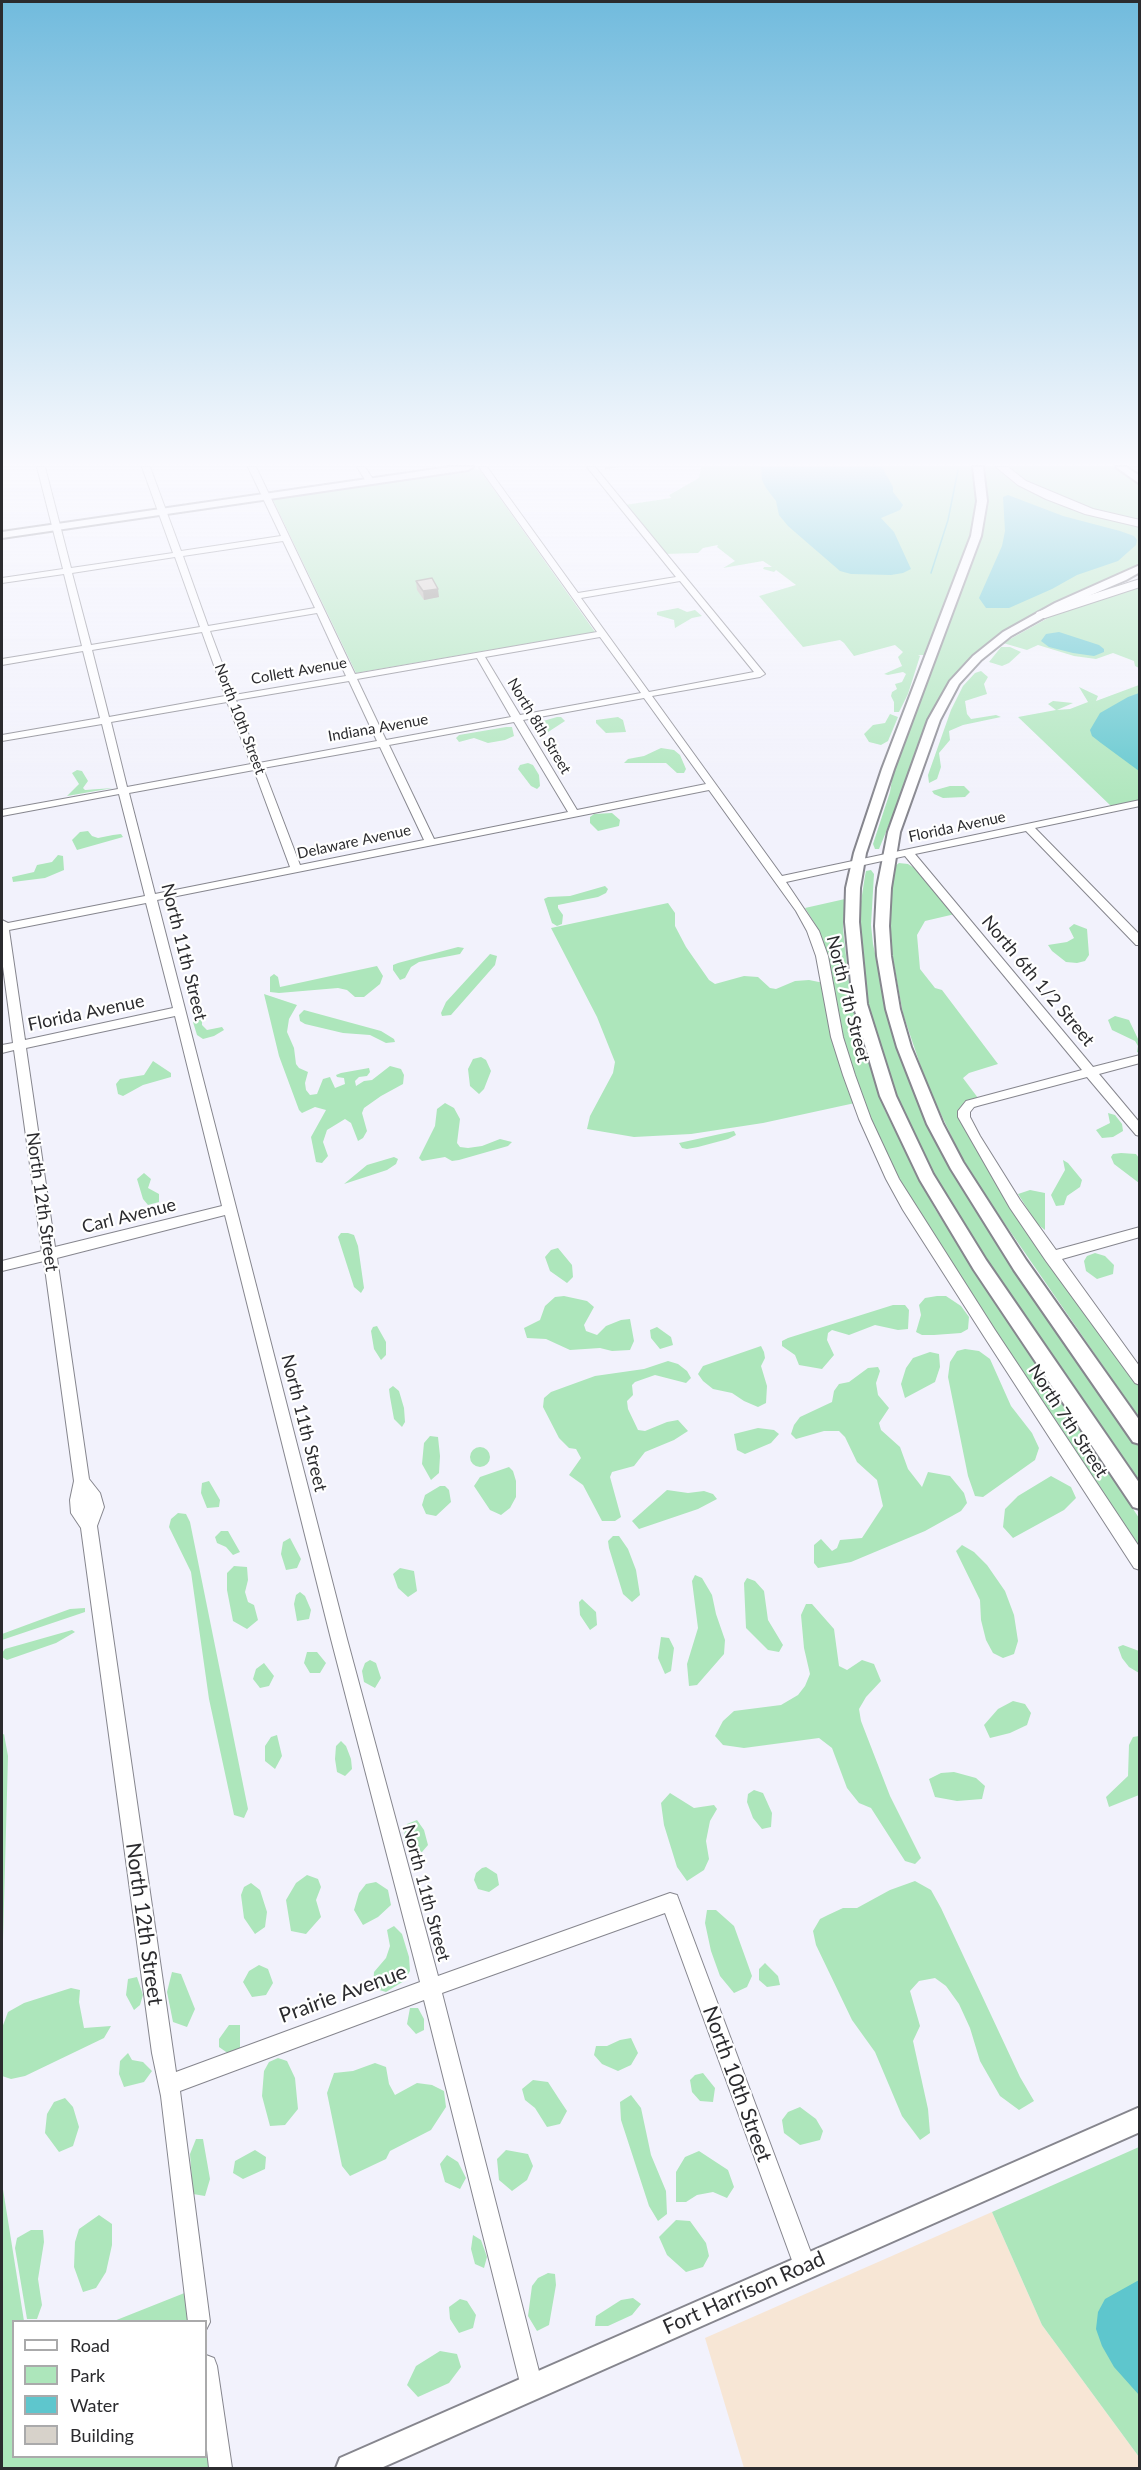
<!DOCTYPE html>
<style>
body{margin:0}
#map{position:relative;width:1141px;height:2470px;overflow:hidden;background:#f2f2fc;font-family:Lato,sans-serif}
canvas{display:block}
.frame{position:absolute;inset:0;border:3px solid #2b2b2e;pointer-events:none}
.legend{position:absolute;left:12px;top:2320px;width:195px;height:138px;box-sizing:border-box;background:#fff;border:2px solid #aaaaab;margin:0;padding:8px 10px;list-style:none;font-size:18px;color:#2b2b2e}
.legend li{display:flex;align-items:center;gap:12px;height:30px}
.legend b{width:30px;border:2px solid #aaaaab}
</style>
<div id="map">
<canvas width="1141" height="2470"></canvas>
<div class="frame"></div>
<ul class="legend">
<li><b style="height:8px;background:#fff"></b>Road</li>
<li><b style="height:16px;background:#ade6bb"></b>Park</li>
<li><b style="height:16px;background:#5ec6cd"></b>Water</li>
<li><b style="height:16px;background:#d7d2ca"></b>Building</li>
</ul>
</div>
<script>
const ctx = document.querySelector('canvas').getContext('2d');
ctx.lineJoin = 'round';
function fillPath(path, color) { ctx.fillStyle = color; ctx.fill(path, 'evenodd'); }
const toPath = rows => new Path2D(rows.map(r => 'M' + r).join(''));
function trace(path, color, width, dash) { ctx.strokeStyle = color; ctx.lineWidth = width; ctx.lineCap = dash ? 'butt' : 'round'; ctx.setLineDash(dash || []); ctx.stroke(path); }
function label(font, color, halo, rows, align = 'center') {
  ctx.font = font + ' Lato,sans-serif'; ctx.lineWidth = 4.5; ctx.setLineDash([]); ctx.textBaseline = 'middle'; ctx.strokeStyle = halo; ctx.fillStyle = color; for (const [text, x, y, turn = 0] of rows) {
    ctx.save(); ctx.translate(x, y); ctx.rotate((+turn || 0) * Math.PI / 180); ctx.textAlign = isNaN(turn) ? turn : align; if (halo) ctx.strokeText(text, 0, 0); ctx.fillText(text, 0, 0); ctx.restore();
  }
}
const industrial = toPath([
 [992,2212,1042,2325,1139,2457,1139,2468,744,2468,705,2338]
]);
const green = toPath([
 [701,467,972,467,976,494,974,520,970,535,924,655,918,655,920,656,908,694,899,712,894,712,894,702,891,696,892,692,897,689,895,684,902,682,906,674,903,672,888,675,884,674,902,666,898,657,903,652,895,645,854,656,844,643,840,640,803,647,759,596,796,585,776,570,774,572,763,569,764,567,772,567,763,561,723,568,735,561,717,547,718,545,703,548,698,553,665,554,625,505,671,498,669,495,699,478],
 [985,467,997,467,1020,484,1139,526,1139,565,1012,626,966,662,943,691,933,710,895,810,879,849,875,849,873,844,890,792,894,767,982,532,987,495],
 [1004,467,1116,467,1139,483,1139,521,1109,515,1033,487],
 [472,468,480,470,595,632,356,673,272,498],
 [1139,585,1139,668,1135,666,1134,661,1113,653,1096,659,1074,656,1038,645,1027,650,1003,643,1057,613],
 [678,608,687,612,695,610,702,616,692,618,675,628,674,620,657,615,657,612],
 [1001,647,1010,647,1021,652,1009,663,1002,666,989,662],
 [981,671,988,677,984,684,987,694,965,701,967,714,971,719,996,715,1001,717,963,725,949,731,950,740,939,753,941,767,937,779,929,783,928,775,951,710,963,686,975,673],
 [1139,685,1139,801,1111,806,1018,717,1056,710,1048,704,1053,701,1073,703,1057,710,1070,709,1088,702,1079,687,1098,696,1096,701],
 [890,714,898,717,888,741,881,745,869,742,864,734,873,725,885,723],
 [557,717,561,717,565,721,545,734,537,735,533,728,533,724],
 [618,717,623,720,626,732,606,733,596,723,596,720],
 [506,727,512,727,514,736,505,740,488,743,474,738,459,742,456,738,459,735],
 [661,748,674,750,680,755,686,769,684,773,677,773,666,763,624,763,628,759,644,756],
 [528,763,533,765,539,775,540,786,537,789,531,786,518,769,520,765],
 [77,770,82,771,88,781,83,788,85,790,113,788,67,796,79,784,72,773],
 [950,786,964,786,970,792,965,797,943,798,934,794,932,791],
 [612,813,620,820,619,826,598,831,590,823,590,817,594,814],
 [88,831,92,836,98,838,113,835,121,834,123,837,77,850,72,840,80,832],
 [58,855,63,856,64,870,45,878,13,882,12,877,34,872,37,865,52,862],
 [899,863,908,864,919,871,955,914,925,921,917,935,920,969,935,988,942,990,998,1064,969,1073,963,1078,978,1098,960,1114,966,1132,1002,1192,1139,1386,1139,1418,985,1195,960,1154,927,1085,903,1014,892,954,890,914,892,881,895,866],
 [871,870,874,874,871,925,873,944,889,1018,913,1089,931,1131,955,1176,1004,1251,1139,1447,1139,1487,966,1231,931,1171,888,1078,872,1027,863,976,859,940,860,908,865,876,866,871],
 [605,886,608,889,606,893,598,897,558,905,558,908,563,915,562,924,557,926,552,923,544,899,548,897,570,896],
 [845,899,843,929,850,992,858,1031,885,1111,935,1209,1139,1518,1139,1554,907,1194,870,1119,848,1055,838,1017,827,956,817,927,805,908],
 [668,903,675,913,675,926,686,947,709,980,715,984,744,976,758,977,770,988,776,989,795,981,809,980,824,983,855,1103,763,1123,691,1134,634,1137,587,1129,590,1116,613,1073,615,1062,597,1017,551,928],
 [1074,924,1087,929,1089,955,1085,961,1077,963,1066,962,1052,951,1048,945,1067,942,1074,938,1069,928],
 [458,947,464,948,460,954,419,962,411,967,405,978,400,980,393,970,393,965,398,963],
 [490,954,497,956,495,965,451,1015,442,1016,441,1013,446,1002],
 [377,966,383,976,380,984,364,997,355,997,347,990,338,988,279,993,270,992,270,977,274,974,278,977,280,987],
 [264,994,297,1005,289,1019,287,1032,294,1048,296,1064,299,1068,308,1072,305,1083,306,1090,310,1095,317,1094,323,1079,330,1077,335,1088,345,1084,344,1078,337,1077,336,1075,341,1073,369,1068,370,1072,367,1076,359,1077,355,1081,356,1086,364,1081,372,1080,390,1066,401,1069,404,1075,403,1084,381,1096,364,1108,362,1113,367,1131,363,1138,358,1141,351,1123,345,1119,327,1130,323,1142,328,1156,322,1163,316,1162,311,1137,326,1110,315,1107,302,1113,299,1110,279,1056],
 [198,1009,202,1014,202,1025,207,1030,222,1027,224,1030,214,1036,203,1039,197,1035,193,1022],
 [304,1010,381,1031,394,1039,395,1042,386,1043,370,1035,343,1033,305,1024,300,1021,299,1015],
 [1115,1016,1129,1020,1139,1041,1139,1053,1137,1052,1138,1046,1135,1041,1112,1030,1108,1020],
 [481,1057,486,1060,491,1071,484,1089,479,1094,470,1086,468,1069,473,1059],
 [153,1061,171,1073,171,1077,143,1085,123,1096,118,1094,116,1084,120,1079,144,1075],
 [445,1103,454,1108,460,1119,457,1143,460,1147,468,1148,482,1146,500,1139,512,1142,508,1146,459,1160,452,1161,445,1157,422,1161,419,1158,435,1126,437,1109],
 [1108,1113,1115,1115,1122,1124,1123,1131,1113,1137,1102,1138,1096,1130,1110,1123],
 [734,1131,736,1135,728,1139,698,1147,687,1149,682,1148,679,1143],
 [1121,1153,1136,1154,1139,1158,1139,1183,1114,1164,1111,1157,1113,1154],
 [394,1157,398,1159,396,1164,387,1170,344,1184,367,1165],
 [1063,1160,1068,1163,1082,1180,1080,1187,1067,1196,1064,1205,1056,1206,1051,1195,1065,1170],
 [144,1173,151,1179,148,1188,159,1194,159,1202,148,1205,143,1199,137,1179],
 [1030,1190,1045,1193,1045,1230,1037,1224,1018,1194],
 [341,1233,348,1233,354,1235,358,1246,364,1288,361,1293,354,1287,338,1237],
 [558,1248,572,1265,573,1277,567,1283,550,1271,545,1257,551,1250],
 [1095,1253,1105,1256,1114,1265,1113,1274,1097,1279,1086,1271,1084,1261,1087,1256],
 [564,1296,587,1301,594,1307,584,1325,586,1331,597,1335,606,1326,621,1320,630,1319,634,1341,630,1350,612,1351,600,1348,570,1350,546,1339,527,1338,524,1328,540,1320,545,1306,555,1297],
 [937,1296,946,1296,961,1306,969,1317,968,1329,961,1333,934,1335,922,1335,916,1332,921,1315,919,1305,925,1298],
 [893,1305,905,1305,909,1310,908,1329,898,1330,875,1325,849,1335,832,1330,828,1333,827,1340,834,1355,822,1369,799,1365,795,1355,782,1346,782,1341,788,1338],
 [377,1326,386,1342,386,1355,381,1360,374,1349,371,1331,373,1327],
 [657,1327,671,1337,673,1345,660,1349,651,1338,650,1330],
 [761,1346,764,1352,765,1358,761,1366,767,1386,766,1403,758,1407,744,1401,732,1393,713,1389,703,1381,698,1374,703,1366],
 [965,1349,979,1351,990,1359,1011,1406,1032,1433,1039,1448,1035,1460,983,1497,975,1496,968,1476,948,1377,950,1362,957,1351],
 [930,1352,939,1354,940,1367,935,1382,905,1398,901,1384,906,1368,913,1358],
 [668,1361,678,1364,687,1371,691,1378,686,1383,655,1375,635,1382,632,1385,633,1395,627,1401,628,1409,638,1430,645,1431,667,1422,678,1420,688,1431,674,1440,645,1452,634,1466,612,1472,610,1477,621,1517,615,1521,602,1521,583,1485,569,1475,581,1458,576,1449,569,1448,559,1438,543,1407,544,1398,551,1392,595,1376,644,1369],
 [878,1367,880,1371,876,1383,878,1395,889,1408,879,1423,881,1430,900,1447,908,1469,922,1487,928,1472,950,1476,964,1493,967,1503,961,1511,925,1531,851,1562,818,1568,814,1563,814,1545,821,1539,832,1551,837,1548,840,1540,862,1538,883,1506,877,1480,857,1462,845,1437,839,1431,824,1431,796,1439,791,1434,794,1425,800,1417,832,1402,834,1391,839,1384,849,1382,868,1368],
 [393,1386,399,1391,404,1408,405,1422,402,1427,394,1419,390,1397,389,1389],
 [758,1428,774,1430,779,1434,771,1443,745,1454,737,1450,734,1434],
 [430,1436,438,1437,440,1456,439,1473,431,1480,422,1464,424,1443],
 '470 1457a10 10 0 1 1 20 0a10 10 0 1 1-20 0Z',
 [509,1467,513,1471,516,1481,516,1497,510,1508,501,1515,490,1510,474,1486,480,1477],
 [1051,1476,1071,1487,1076,1498,1064,1510,1013,1538,1003,1527,1005,1509,1018,1496],
 [209,1481,220,1500,219,1507,207,1508,201,1493,202,1483],
 [440,1486,445,1486,449,1490,451,1502,436,1516,426,1514,422,1505,425,1495],
 [667,1490,688,1493,704,1491,713,1494,717,1499,698,1509,639,1529,632,1521],
 [178,1513,186,1514,190,1522,248,1809,244,1818,234,1815,209,1699,191,1572,169,1527,171,1519],
 [221,1531,228,1531,240,1552,233,1555,226,1547,217,1543,215,1537],
 [613,1536,619,1536,628,1549,636,1570,640,1595,632,1602,623,1594,609,1548,608,1541],
 [290,1538,301,1559,297,1568,286,1570,281,1554,283,1542],
 [962,1545,974,1552,987,1565,1005,1591,1014,1615,1018,1641,1014,1654,1003,1658,993,1653,986,1640,981,1620,980,1600,956,1551],
 [234,1566,247,1567,248,1580,245,1592,248,1602,254,1605,258,1620,247,1629,233,1621,227,1590,227,1573],
 [400,1568,414,1571,417,1591,408,1597,398,1588,393,1574],
 [695,1575,702,1578,712,1595,716,1614,725,1640,724,1654,697,1685,689,1686,687,1664,698,1628,692,1581],
 [747,1578,755,1581,764,1591,768,1620,783,1645,779,1652,768,1650,746,1628,744,1583],
 [300,1592,305,1596,311,1610,309,1619,297,1621,294,1604,296,1595],
 [582,1599,596,1612,597,1625,590,1630,580,1615,579,1602],
 [806,1604,812,1604,834,1629,839,1666,847,1670,862,1660,874,1664,881,1681,866,1697,859,1709,861,1721,890,1796,921,1858,915,1864,905,1861,871,1808,859,1803,847,1788,832,1748,819,1738,744,1748,723,1745,715,1736,723,1721,734,1711,781,1705,798,1695,805,1686,810,1674,804,1648,801,1615],
 [85,1608,85,1612,2,1640,2,1634,48,1617,70,1609],
 [72,1630,75,1632,56,1643,7,1660,2,1657,2,1653,5,1649],
 [661,1637,669,1638,674,1648,671,1671,665,1674,658,1658],
 [1123,1645,1139,1651,1139,1673,1129,1667,1122,1658,1118,1647],
 [307,1652,317,1652,326,1663,320,1673,310,1673,304,1663],
 [370,1660,376,1663,381,1678,375,1688,364,1682,362,1671,365,1663],
 [264,1663,274,1676,269,1686,260,1688,253,1679,256,1669],
 [1013,1701,1025,1704,1031,1713,1027,1725,1010,1733,990,1738,984,1725,998,1709],
 [4,1734,8,1756,2,1977,2,1735],
 [277,1735,282,1756,275,1769,265,1761,265,1746,271,1737],
 [1139,1736,1139,1795,1109,1807,1106,1797,1128,1776,1129,1745,1133,1737],
 [341,1741,346,1746,351,1759,352,1769,345,1776,337,1772,335,1759,336,1746],
 [954,1772,976,1778,985,1786,982,1799,957,1801,935,1797,929,1779,941,1773],
 [754,1790,763,1793,772,1813,771,1827,762,1829,753,1818,747,1802,748,1794],
 [670,1793,694,1808,714,1805,717,1809,710,1821,706,1841,709,1859,704,1870,687,1881,677,1867,664,1825,661,1803],
 [417,1820,424,1830,428,1845,422,1852,409,1849,403,1838,407,1824],
 [486,1867,497,1874,499,1885,489,1892,478,1889,474,1880,476,1873,482,1868],
 [307,1875,318,1879,321,1887,316,1900,321,1917,306,1934,291,1931,286,1900,296,1883],
 [915,1881,931,1890,941,1908,1020,2077,1034,2101,1019,2110,1000,2096,980,2061,970,2028,959,2004,946,1986,935,1978,919,1981,910,1991,920,2026,913,2041,928,2109,930,2133,920,2140,902,2116,875,2052,852,2020,816,1945,813,1931,820,1919,828,1915,843,1908,857,1908,890,1890],
 [376,1882,388,1890,391,1905,378,1917,363,1925,354,1910,359,1893,366,1884],
 [251,1883,260,1890,267,1912,265,1927,255,1934,244,1918,241,1895,244,1887],
 [707,1910,716,1910,734,1926,752,1976,747,1987,734,1993,720,1976,711,1951,705,1923],
 [394,1926,402,1934,409,1957,410,1971,404,1981,386,1992,373,1988,374,1972,386,1958,390,1946,387,1930],
 [765,1963,778,1976,780,1985,767,1987,759,1980,759,1969],
 [259,1965,268,1969,273,1983,266,1995,252,1997,243,1982,249,1971],
 [172,1972,181,1974,195,2009,187,2027,173,2022,167,1992],
 [137,1977,143,1995,140,2005,134,2010,126,1995,128,1979],
 [71,1988,80,1990,79,2002,84,2028,111,2026,104,2038,25,2076,11,2079,2,2076,2,2028,8,2012,24,2003],
 [410,2008,418,2008,424,2019,424,2030,416,2034,407,2024],
 [229,2025,240,2025,240,2049,229,2054,219,2047,219,2039],
 [631,2038,638,2053,631,2065,618,2071,602,2064,594,2055,596,2046,607,2046,620,2040],
 [128,2053,132,2060,143,2062,152,2071,144,2082,124,2087,119,2074,120,2061],
 [278,2058,287,2061,295,2078,298,2109,285,2125,270,2126,262,2096,264,2071,269,2062],
 [375,2063,386,2067,389,2084,395,2095,417,2083,432,2085,444,2091,446,2107,431,2130,390,2151,386,2159,350,2176,342,2166,327,2093,334,2073,353,2071],
 [703,2073,715,2088,713,2102,700,2101,692,2092,690,2080,695,2075],
 [533,2080,548,2082,559,2099,567,2111,560,2124,547,2127,535,2108,525,2100,522,2089],
 [631,2095,641,2108,651,2155,666,2191,667,2214,658,2221,649,2206,621,2120,620,2102],
 [65,2098,73,2107,79,2127,73,2146,59,2152,45,2133,47,2114,54,2102],
 [800,2107,816,2119,823,2131,820,2140,800,2145,784,2133,782,2120,788,2112],
 [196,2139,203,2139,210,2179,205,2196,193,2194,190,2154],
 [1139,2147,1139,2457,1042,2325,992,2212],
 [255,2150,266,2157,265,2169,243,2179,233,2173,235,2161],
 [506,2150,528,2154,533,2166,527,2180,512,2191,499,2180,497,2159],
 [699,2151,728,2170,734,2187,727,2198,713,2192,697,2195,686,2202,676,2202,676,2172,685,2157],
 [447,2155,458,2162,466,2178,460,2189,445,2182,440,2164],
 [2,2183,24,2321,14,2322,14,2456,206,2456,206,2423,212,2468,2,2468],
 [99,2215,112,2224,112,2245,106,2272,96,2288,83,2292,74,2267,75,2242,79,2229],
 [676,2220,690,2221,706,2243,709,2256,703,2267,686,2272,667,2255,659,2237],
 [31,2230,43,2230,44,2242,38,2279,42,2305,37,2319,27,2319,15,2248,17,2238],
 [473,2235,481,2240,487,2257,484,2268,475,2264,471,2249],
 [548,2273,555,2274,556,2285,549,2325,537,2331,528,2316,532,2286,538,2278],
 [187,2292,191,2321,114,2321],
 [633,2298,641,2304,632,2315,608,2326,595,2326,596,2316,621,2300],
 [460,2299,467,2301,476,2315,473,2328,459,2333,450,2319,449,2307],
 [440,2351,457,2354,461,2367,449,2383,418,2397,407,2385,416,2366]
]);
const water = toPath([
 [761,467,882,467,893,487,893,492,903,505,900,510,881,518,894,532,911,569,903,573,891,575,851,574,840,571,788,526,779,515,776,501,766,488,762,480],
 [1008,495,1063,516,1120,531,1134,536,1137,540,1136,545,1118,561,1077,575,1052,589,1009,608,986,608,979,598,1002,546,1005,531,1003,497],
 [1059,632,1099,645,1104,649,1104,652,1094,656,1073,653,1049,647,1041,641,1046,634],
 [1139,693,1140,693,1139,771,1101,743,1092,736,1090,730,1100,713,1128,697],
 [1139,2280,1139,2395,1114,2367,1102,2346,1096,2329,1098,2312,1105,2299]
]);
const stream = toPath([
 [931,573,948,520,958,470]
]);
const minor = toPath([
 [37,467,45,467,71,568,173,553,142,467,150,467,181,551,281,536,248,467,256,467,355,674,597,632,479,467,487,467,578,593,676,577,587,467,595,467,765,674,760,677,652,696,782,876,1140,800,1140,806,1035,828,1140,935,1140,945,1136,945,1026,831,915,854,1093,1067,1140,1055,1140,1063,1099,1074,1140,1123,1140,1136,1136,1135,1087,1077,981,1105,974,1107,970,1112,970,1117,980,1136,1020,1200,1056,1250,1140,1227,1140,1237,1062,1259,1140,1367,1140,1385,1135,1383,1046,1261,1010,1208,958,1117,958,1111,966,1101,1082,1070,905,856,786,882,819,931,828,956,843,1037,855,1075,871,1119,899,1179,995,1330,1140,1548,1140,1570,1134,1568,985,1338,903,1210,886,1179,859,1119,843,1075,831,1037,816,956,807,931,796,911,709,790,157,900,347,1639,438,1976,670,1893,677,1895,816,2266,813,2274,805,2277,797,2274,665,1913,442,1993,543,2387,540,2395,532,2398,524,2395,521,2387,424,2000,180,2091,210,2322,206,2330,206,2322,188,2322,161,2096,152,2053,81,1528,71,1513,70,1500,74,1481,44,1261,2,1271,2,1261,42,1251,14,1050,2,1053,2,1045,13,1043,2,959,2,920,8,923,145,896,119,794,2,816,2,810,118,789,102,724,2,741,2,735,100,718,83,651,2,665,2,659,82,646,64,574,2,583,2,578,63,569,37,467],
 [283,541,315,608,208,626,183,556,283,541],
 [175,557,200,627,91,645,72,573,175,557],
 [680,581,754,672,649,692,581,598,680,581],
 [317,613,346,676,234,695,210,631,317,613],
 [202,632,225,696,109,717,92,650,202,632],
 [600,637,641,693,520,715,485,657,600,637],
 [477,658,511,717,386,740,357,679,477,658],
 [349,681,377,741,259,763,236,700,349,681],
 [644,698,706,784,577,810,523,720,644,698],
 [227,702,251,764,127,787,111,722,227,702],
 [514,722,568,812,434,839,389,745,514,722],
 [380,747,424,840,300,865,263,768,380,747],
 [254,770,290,867,155,894,129,793,254,770],
 [146,903,173,1008,25,1040,9,930,146,903],
 [175,1016,222,1206,55,1247,26,1048,175,1016],
 [225,1215,331,1639,420,1982,176,2072,97,1526,104,1507,100,1493,89,1479,57,1258,225,1215],
 [357,467,365,467,374,481,373,483,367,483,357,467],
 [206,2355,214,2358,217,2366,232,2468,209,2468,206,2441,206,2355]
]);
const major = toPath([
 [450,467,473,467,468,470,2,538,2,532,450,467],
 [973,467,983,467,987,501,981,536,894,769,866,853,860,888,859,922,867,1004,896,1096,933,1174,986,1260,1140,1484,1140,1509,1133,1507,974,1270,920,1180,880,1096,853,1004,845,922,846,888,854,853,882,769,971,536,977,501,973,467],
 [1116,467,1126,467,1140,476,1140,484,1116,467],
 [1140,565,1140,572,1126,580,1063,607,1011,636,981,660,959,684,940,720,900,832,891,888,889,926,891,956,900,1009,911,1047,943,1124,963,1162,1026,1260,1140,1421,1140,1444,1133,1442,1014,1270,951,1169,927,1124,897,1047,886,1009,877,956,875,926,877,888,888,832,928,720,950,681,973,656,1003,632,1055,603,1140,565],
 [1140,2107,1140,2132,381,2468,336,2468,340,2458,1140,2107]
]);
const highway = toPath([
 [996,467,1008,467,1026,481,1093,509,1140,520,1140,527,1085,514,1046,499,1018,485,996,467],
 [1140,579,1140,587,1045,618,1037,618,1035,615,1037,612,1140,579]
]);
const wall = toPath([
 [416,581,439,597,424,600,417,590]
]);
const shadedWall = toPath([
 [605,467,619,467,605,469],
 [438,589,439,597,424,600,423,591]
]);
const building = toPath([
 [432,578,438,589,423,591,416,581,432,578]
]);
const farStreetnames = [
 ["Collett Avenue",299,671,-10],
 ["North 10th Street",240,719,69],
 ["North 8th Street",539,726,59],
 ["Indiana Avenue",378,728,-10],
 ["Florida Avenue",957,827,-12],
 ["Delaware Avenue",354,842,-12]
];
const streetNames = [
 ["North 11th Street",184,952,76],
 ["North 6th 1/2 Street",1038,981,50],
 ["North 7th Street",848,999,76],
 ["Florida Avenue",86,1013,-12],
 ["North 12th Street",42,1202,82],
 ["Carl Avenue",129,1216,-14],
 ["North 7th Street",1068,1421,57],
 ["North 11th Street",304,1423,76],
 ["North 11th Street",426,1893,75]
];
const nearStreetnames = [
 ["North 12th Street",144,1924,82],
 ["Prairie Avenue",343,1994,-20],
 ["North 10th Street",737,2084,70],
 ["Fort Harrison Road",744,2293,-24]
];
fillPath(industrial, '#f7e6d5');
fillPath(green, '#ade6bb');
fillPath(water, '#5ec6cd');
trace(stream, '#5ec6cd', 1.5);
trace(minor, '#86868e', 2);
trace(major, '#86868e', 4);
trace(highway, '#86868e', 2);
fillPath(minor, '#fff');
fillPath(major, '#fff');
fillPath(highway, '#fff');
fillPath(wall, '#b9b5ae');
fillPath(shadedWall, '#96938d');
fillPath(building, '#d7d2ca');
trace(building, '#96938d', 1.5);
const sky = ctx.createLinearGradient(0, 0, 0, 813);
sky.addColorStop(0, '#71bbdd');
sky.addColorStop(0.57, '#f9f9fe');
sky.addColorStop(1, '#f9f9fe00');
ctx.fillStyle = sky;
ctx.fillRect(0, 0, 1141, 813);
label('15px', '#2b2b2e', '#fff', farStreetnames);
label('18px', '#2b2b2e', '#fff', streetNames);
label('21px', '#2b2b2e', '#fff', nearStreetnames);
</script>
